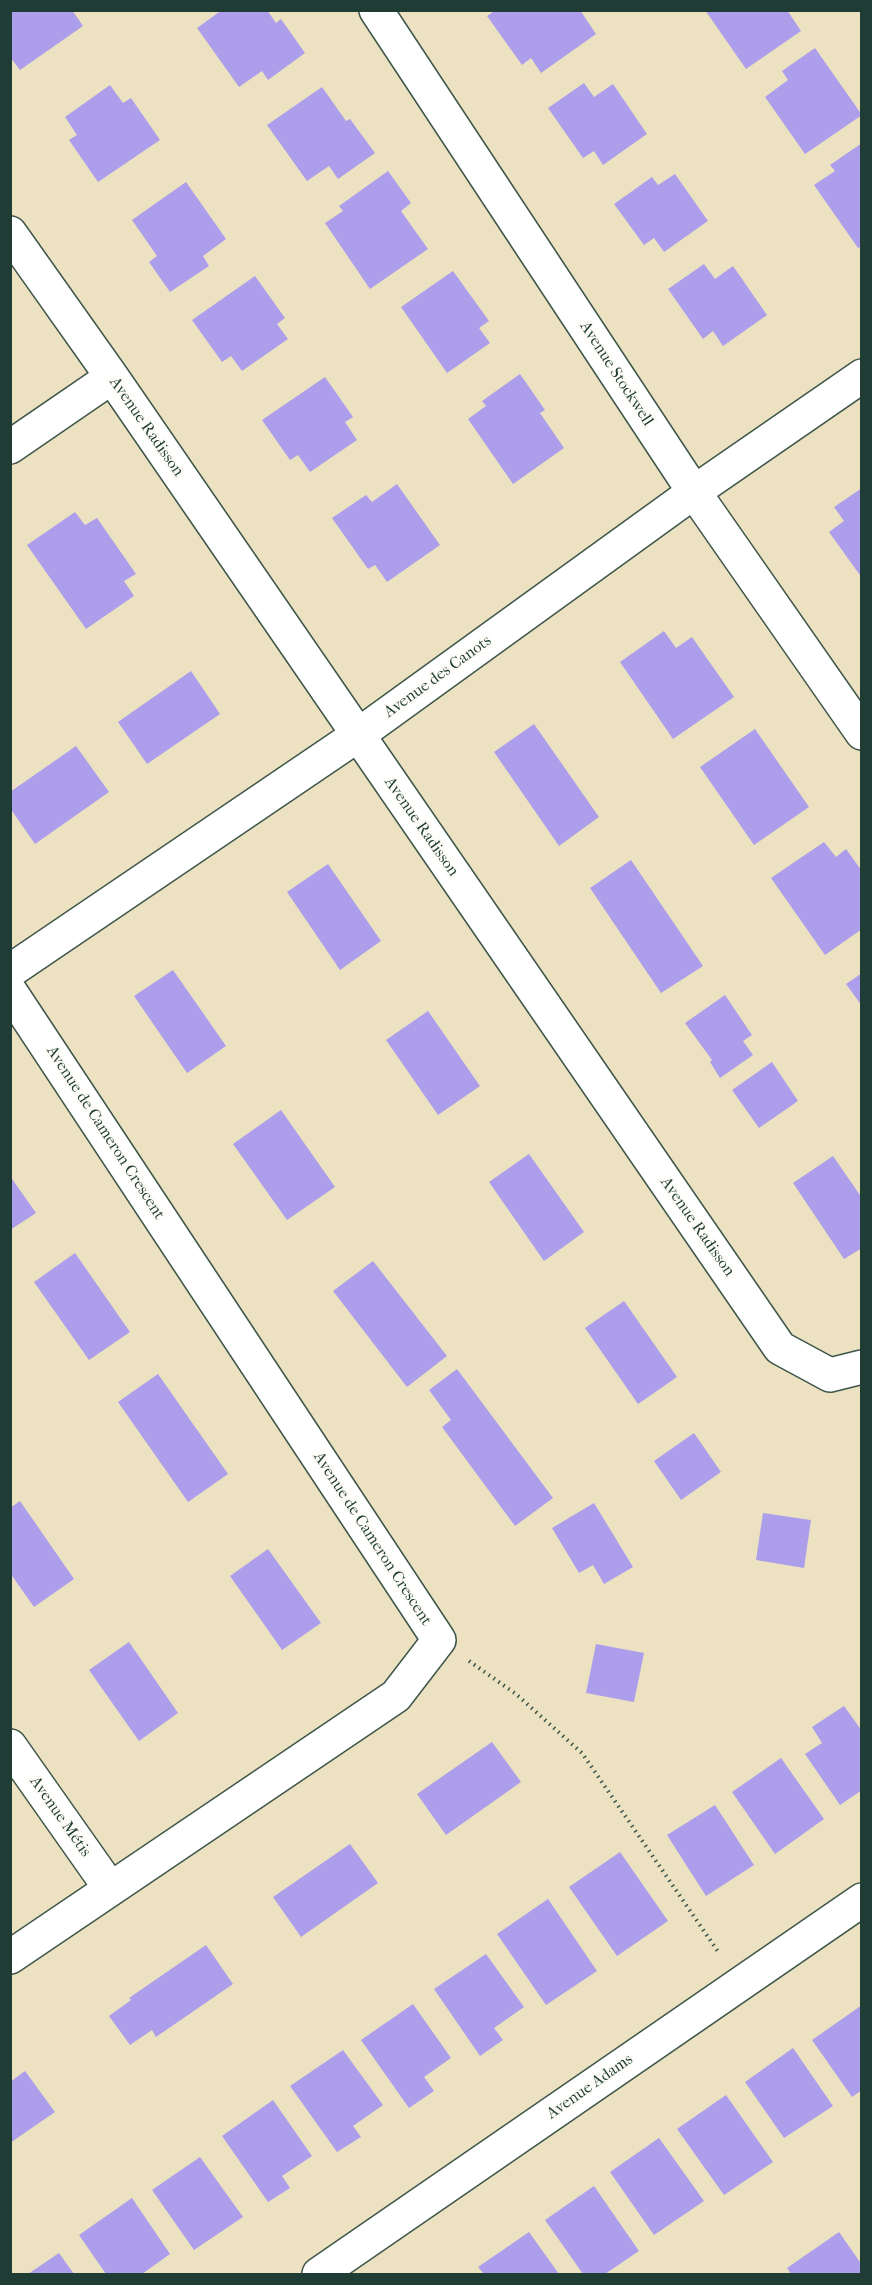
<!DOCTYPE html>
<meta charset="utf-8">
<style>
body{margin:0}
#map{position:relative;width:872px;height:2285px;overflow:hidden;background:#ece2c2;font-family:"IM FELL French Canon",serif}
canvas{display:block}
.frame{position:absolute;inset:0;border:12px solid #1f3d34;pointer-events:none}
</style>
<div id="map">
<canvas width="872" height="2285"></canvas>
<div class="frame"></div>
</div>
<script>
const ctx = document.querySelector('canvas').getContext('2d');
ctx.lineJoin = 'round';
function fillPath(path, color) { ctx.fillStyle = color; ctx.fill(path, 'evenodd'); }
const toPath = rows => new Path2D(rows.map(r => 'M' + r).join(''));
function trace(path, color, width, dash) { ctx.strokeStyle = color; ctx.lineWidth = width; ctx.lineCap = dash ? 'butt' : 'round'; ctx.setLineDash(dash || []); ctx.stroke(path); }
function label(font, color, halo, rows, align = 'center') {
  ctx.font = font + ' "IM FELL French Canon",serif'; ctx.lineWidth = 5; ctx.setLineDash([]); ctx.textBaseline = 'middle'; ctx.strokeStyle = halo; ctx.fillStyle = color; for (const [text, x, y, turn = 0] of rows) {
    ctx.save(); ctx.translate(x, y); ctx.rotate((+turn || 0) * Math.PI / 180); ctx.textAlign = isNaN(turn) ? turn : align; if (halo) ctx.strokeText(text, 0, 0); ctx.fillText(text, 0, 0); ctx.restore();
  }
}
const building = toPath([
 [10,10,72,10,83,26,20,70,10,57],
 [222,10,267,10,276,23,281,19,305,53,268,80,262,71,239,87,197,28],
 [496,10,580,10,596,34,541,73,531,58,522,65,487,16],
 [705,10,787,10,801,31,746,69],
 [815,48,862,115,805,154,765,97,788,80,782,71],
 [584,83,594,97,613,84,647,134,603,165,594,151,583,158,548,108],
 [110,85,123,103,131,98,160,140,98,182,69,140,77,135,65,117],
 [322,87,346,121,350,119,375,153,338,179,329,166,307,181,267,125],
 [862,143,862,246,858,248,814,185,835,171,830,165],
 [388,171,411,203,401,211,428,249,370,289,325,223,343,211,339,206],
 [675,174,708,221,664,252,654,238,644,245,614,204,652,177,658,185],
 [186,182,226,239,203,256,209,266,170,292,149,262,157,256,132,220],
 [704,264,715,279,733,266,767,315,723,346,713,331,703,339,668,289],
 [453,271,489,321,479,328,490,343,447,373,401,307],
 [255,276,285,318,277,324,288,339,242,371,231,356,222,362,192,320],
 [520,374,545,410,540,413,564,448,513,484,468,419,486,406,482,401],
 [325,377,353,417,345,422,357,440,310,472,298,455,290,460,262,420],
 [397,484,440,545,387,582,375,565,368,569,332,518,366,495,372,502],
 [862,488,862,578,829,532,844,521,834,507],
 [75,512,85,525,97,518,136,574,124,581,134,596,86,629,27,545],
 [664,631,676,648,692,637,734,697,673,739,620,662],
 [191,671,220,714,147,764,118,722],
 [534,724,599,817,559,846,494,752],
 [755,729,809,807,754,845,700,767],
 [76,746,109,792,35,844,10,808,10,792],
 [824,842,836,857,846,849,862,871,862,929,825,955,771,878],
 [631,860,703,966,661,993,590,888],
 [328,864,381,941,340,970,287,892],
 [173,970,226,1046,187,1073,134,996],
 [862,973,862,1006,846,984],
 [725,995,752,1035,743,1041,753,1055,720,1078,710,1062,712,1060,685,1023],
 [428,1011,480,1086,438,1115,386,1040],
 [772,1062,798,1101,759,1128,732,1090],
 [281,1110,335,1187,287,1220,233,1144],
 [529,1154,584,1232,544,1261,489,1182],
 [833,1156,862,1198,862,1248,844,1259,793,1183],
 [10,1176,36,1213,10,1230],
 [75,1253,130,1332,89,1360,34,1282],
 [373,1261,447,1356,407,1387,333,1291],
 [624,1301,677,1377,638,1404,585,1328],
 [457,1369,553,1498,515,1526,442,1427,451,1420,429,1390],
 [158,1374,228,1474,188,1502,118,1402],
 [694,1433,721,1472,681,1500,654,1461],
 [20,1501,74,1579,34,1607,10,1573,10,1508],
 [594,1503,633,1567,604,1584,593,1565,579,1573,552,1528],
 [763,1513,811,1520,804,1568,756,1560],
 [268,1549,321,1623,282,1650,230,1576],
 [129,1642,178,1713,139,1741,89,1670],
 [596,1644,644,1653,634,1702,586,1693],
 [844,1706,862,1731,862,1790,840,1805,805,1754,822,1743,812,1727],
 [492,1742,521,1782,446,1835,417,1794],
 [781,1758,824,1819,775,1854,732,1792],
 [715,1805,754,1865,706,1896,667,1835],
 [350,1844,378,1883,301,1937,273,1897],
 [620,1852,668,1921,617,1956,569,1887],
 [548,1899,597,1971,546,2005,497,1934],
 [206,1945,233,1984,156,2037,152,2030,130,2045,109,2016,131,2000,129,1998],
 [486,1954,524,2007,494,2028,503,2040,480,2056,434,1989],
 [413,2004,451,2058,424,2077,434,2091,409,2108,361,2040],
 [862,2005,862,2090,852,2097,812,2040],
 [793,2048,833,2106,784,2138,745,2082],
 [343,2050,383,2105,353,2126,361,2137,337,2152,290,2086],
 [25,2071,55,2112,10,2143,10,2082],
 [726,2095,773,2162,724,2195,677,2129],
 [273,2100,312,2156,282,2176,290,2188,268,2202,222,2136],
 [659,2138,704,2201,654,2235,610,2172],
 [200,2157,243,2217,194,2250,152,2190],
 [594,2186,639,2251,605,2274,583,2274,545,2220],
 [132,2198,170,2254,142,2274,106,2274,79,2235],
 [529,2232,559,2274,484,2274,478,2267],
 [839,2232,862,2265,862,2274,791,2274,787,2268],
 [59,2253,74,2274,28,2274]
]);
const path = toPath([
 [469,1661,516,1694,582,1753,719,1953]
]);
const minor = toPath([
 [376,10,694,492,862,733],
 [10,233,112,377,780,1348,830,1375,862,1367],
 [10,447,112,377],
 [10,971,358,735,694,492,862,376],
 [10,991,439,1640,396,1696,10,1957],
 [10,1746,110,1888],
 [319,2274,862,1900]
]);
const streetNames = [
 ["Avenue Stockwell",616,374,57],
 ["Avenue Radisson",146,427,55],
 ["Avenue des Canots",438,677,-36],
 ["Avenue Radisson",421,827,55],
 ["Avenue de Cameron Crescent",105,1133,57],
 ["Avenue Radisson",697,1227,55],
 ["Avenue de Cameron Crescent",372,1539,57],
 ["Avenue Métis",60,1817,55],
 ["Avenue Adams",590,2087,-35]
];
fillPath(building, '#ac9eea');
trace(minor, '#3e5649', 36);
trace(path, '#3e5649', 4, [1.5, 4.5]);
trace(minor, '#fff', 33);
label('16px', '#1f3d34', '#fdfcf7', streetNames);
</script>
